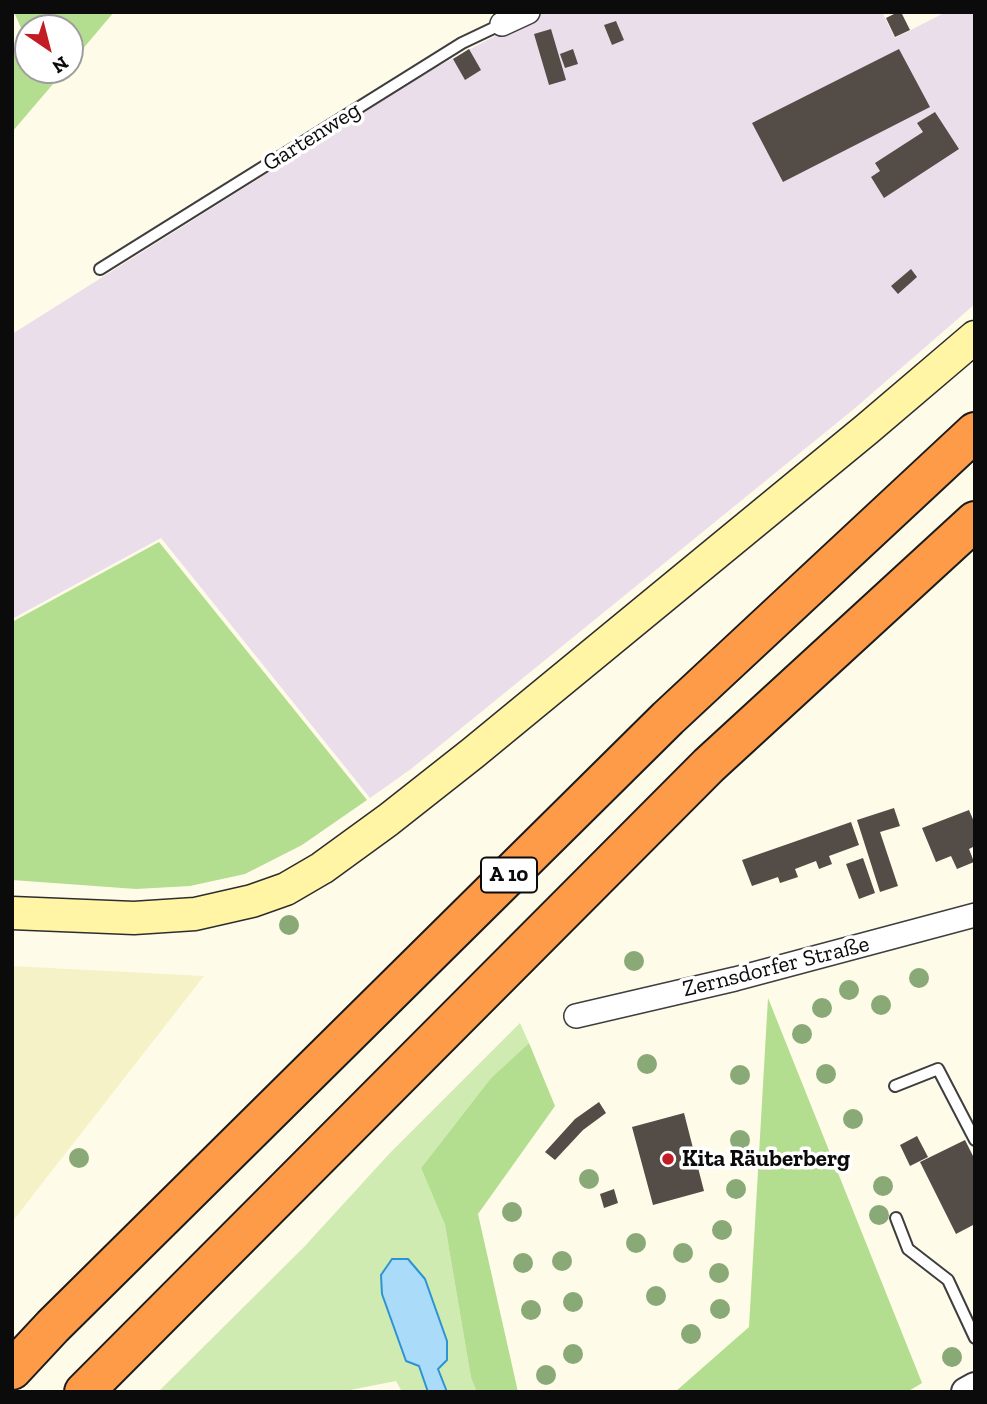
<!DOCTYPE html>
<meta charset="utf-8">
<style>
body{margin:0}
#map{position:relative;width:987px;height:1404px;overflow:hidden;background:#fffbe9;font-family:"Zilla Slab",serif}
canvas{display:block}
.frame{position:absolute;inset:0;border:14px solid #0b0b0b;pointer-events:none}
.north{position:absolute;left:14px;top:14px;width:70px;height:70px;box-sizing:border-box;background:#fff;border:2px solid #9d9d9d;border-radius:50%;rotate:145deg;font-size:19px;font-weight:700;line-height:28px;text-align:center;color:#0b0b0b}
.north::after{content:'';display:block;margin:auto;width:24px;height:32px;background:#c31c24;clip-path:polygon(50% 0,100% 100%,50% 72%,0 100%)}
</style>
<div id="map">
<canvas width="987" height="1404"></canvas>
<div class="frame"></div>
<div class="north">N</div>
</div>
<script>
const ctx = document.querySelector('canvas').getContext('2d');
ctx.lineJoin = 'round';
function fillPath(path, color) { ctx.fillStyle = color; ctx.fill(path, 'evenodd'); }
const toPath = rows => new Path2D(rows.map(r => 'M' + r).join(''));
function trace(path, color, width, dash) { ctx.strokeStyle = color; ctx.lineWidth = width; ctx.lineCap = dash ? 'butt' : 'round'; ctx.setLineDash(dash || []); ctx.stroke(path); }
function label(font, color, halo, rows, align = 'center') {
  ctx.font = font + ' "Zilla Slab",serif'; ctx.lineWidth = 7; ctx.setLineDash([]); ctx.textBaseline = 'middle'; ctx.strokeStyle = halo; ctx.fillStyle = color; for (const [text, x, y, turn = 0] of rows) {
    ctx.save(); ctx.translate(x, y); ctx.rotate((+turn || 0) * Math.PI / 180); ctx.textAlign = isNaN(turn) ? turn : align; if (halo) ctx.strokeText(text, 0, 0); ctx.fillText(text, 0, 0); ctx.restore();
  }
}
const industrial = toPath([
 [540,12,882,12,895,38,946,12,975,12,975,304,854,409,411,769,370,798,161,538,12,619,12,334,433,69]
]);
const farmland = toPath([
 [12,966,204,976,12,1222]
]);
const green = toPath([
 [520,1023,529,1043,491,1078,421,1168,445,1225,471,1378,477,1392,402,1392,396,1381,340,1392,158,1392,304,1247,389,1154]
]);
const forest = toPath([
 [14,12,114,12,70,64,70,28,28,28,28,44],
 [12,49,27,59,28,57,28,70,65,70,12,132],
 [159,542,367,800,302,845,245,874,190,886,136,889,12,880,12,622],
 [768,998,922,1383,907,1392,675,1392,749,1327],
 [529,1043,555,1106,478,1214,518,1392,477,1392,471,1378,445,1225,421,1168,491,1078]
]);
const water = toPath([
 [392,1259,408,1259,425,1279,447,1341,447,1360,438,1369,447,1392,428,1392,419,1366,406,1361,382,1294,381,1275,392,1259]
]);
const building = toPath([
 [898,12,901,12,910,30,895,37,886,18],
 [616,21,624,40,612,45,604,25],
 [551,29,566,80,549,85,534,34],
 [469,49,481,70,465,80,453,59],
 [573,49,578,64,565,68,560,54],
 [899,49,930,107,783,182,752,123],
 [935,112,959,149,884,198,871,177,880,171,875,163,923,132,917,123],
 [911,269,917,277,898,294,891,286],
 [894,808,900,826,880,832,898,886,880,892,857,820],
 [969,810,975,824,975,846,969,849,974,862,957,869,951,856,936,862,922,828],
 [851,822,859,845,829,856,832,864,819,869,816,861,795,869,798,877,780,883,778,877,752,886,742,860],
 [863,858,875,893,859,899,846,864],
 [599,1102,606,1113,583,1130,555,1160,545,1152,575,1119],
 [684,1113,704,1191,653,1205,632,1127],
 [917,1136,928,1157,910,1166,900,1145],
 [965,1140,975,1160,975,1224,956,1234,920,1162],
 [614,1189,618,1203,604,1208,600,1194]
]);
const service = toPath([
 [100,269,462,43,502,24],
 [895,1086,938,1069,975,1140],
 [896,1218,908,1249,948,1280,975,1338]
]);
const minor = toPath([
 [502,24,528,12],
 [576,1016,735,979,975,915]
]);
const tertiary = toPath([
 [966,1392,975,1387]
]);
const secondary = toPath([
 [12,913,134,918,195,914,252,901,286,889,322,868,388,820,473,753,867,429,975,337]
]);
const motorway = toPath([
 [12,1370,53,1326,668,718,975,432],
 [84,1392,709,765,975,521]
]);
const trees = [
 [289,925],
 [634,961],
 [919,978],
 [849,990],
 [881,1005],
 [822,1008],
 [802,1034],
 [647,1064],
 [826,1074],
 [740,1075],
 [853,1119],
 [740,1140],
 [79,1158],
 [589,1179],
 [883,1186],
 [736,1189],
 [512,1212],
 [879,1215],
 [722,1230],
 [636,1243],
 [683,1253],
 [562,1261],
 [523,1263],
 [719,1273],
 [656,1296],
 [573,1302],
 [720,1309],
 [531,1310],
 [691,1334],
 [573,1354],
 [952,1357],
 [546,1375]
];
const markers = [
 [668,1159,7,"#c31c24"]
];
const shields = [
 [509,875,56]
];
const shieldNames = [
 ["A 10",509,875]
];
const streetNames = [
 ["Gartenweg",312,137,-32],
 ["Zernsdorfer Straße",776,967,-14]
];
const poiNames = [
 ["Kita Räuberberg",682,1159]
];
fillPath(industrial, '#eadeeb');
fillPath(farmland, '#f6f2c8');
fillPath(green, '#cfebb1');
fillPath(forest, '#b3dd8f');
fillPath(water, '#aadcfa');
trace(water, '#2d93d5', 2);
fillPath(building, '#544c47');
trace(service, '#3e3e3e', 14);
trace(minor, '#3e3e3e', 26);
trace(tertiary, '#3e3e3e', 32);
trace(secondary, '#2d2d2d', 35);
trace(motorway, '#1c1c1c', 42);
trace(service, '#fff', 10);
trace(minor, '#fff', 23);
trace(tertiary, '#fff', 28);
trace(secondary, '#fff5a4', 32);
trace(motorway, '#fe9b49', 38);
ctx.fillStyle = '#89a976';
for (const [x, y] of trees) { ctx.beginPath(); ctx.arc(x, y, 10, 0, 2 * Math.PI); ctx.fill(); }
for (const [x, y, r, color] of markers) { const dot = new Path2D(); dot.arc(x, y, r, 0, 2 * Math.PI); ctx.fillStyle = color; ctx.fill(dot); trace(dot, '#fff', 2.5); }
for (const [x, y, w] of shields) { const box = new Path2D(); box.roundRect(x - w / 2, y - 17.5, w, 35, 5); ctx.fillStyle = '#fff'; ctx.fill(box); trace(box, '#0b0b0b', 2); }
label('bold 21px', '#0b0b0b', null, shieldNames);
label('23px', '#0b0b0b', '#fff', streetNames);
label('bold 23px', '#0b0b0b', '#fff', poiNames, 'left');
</script>
